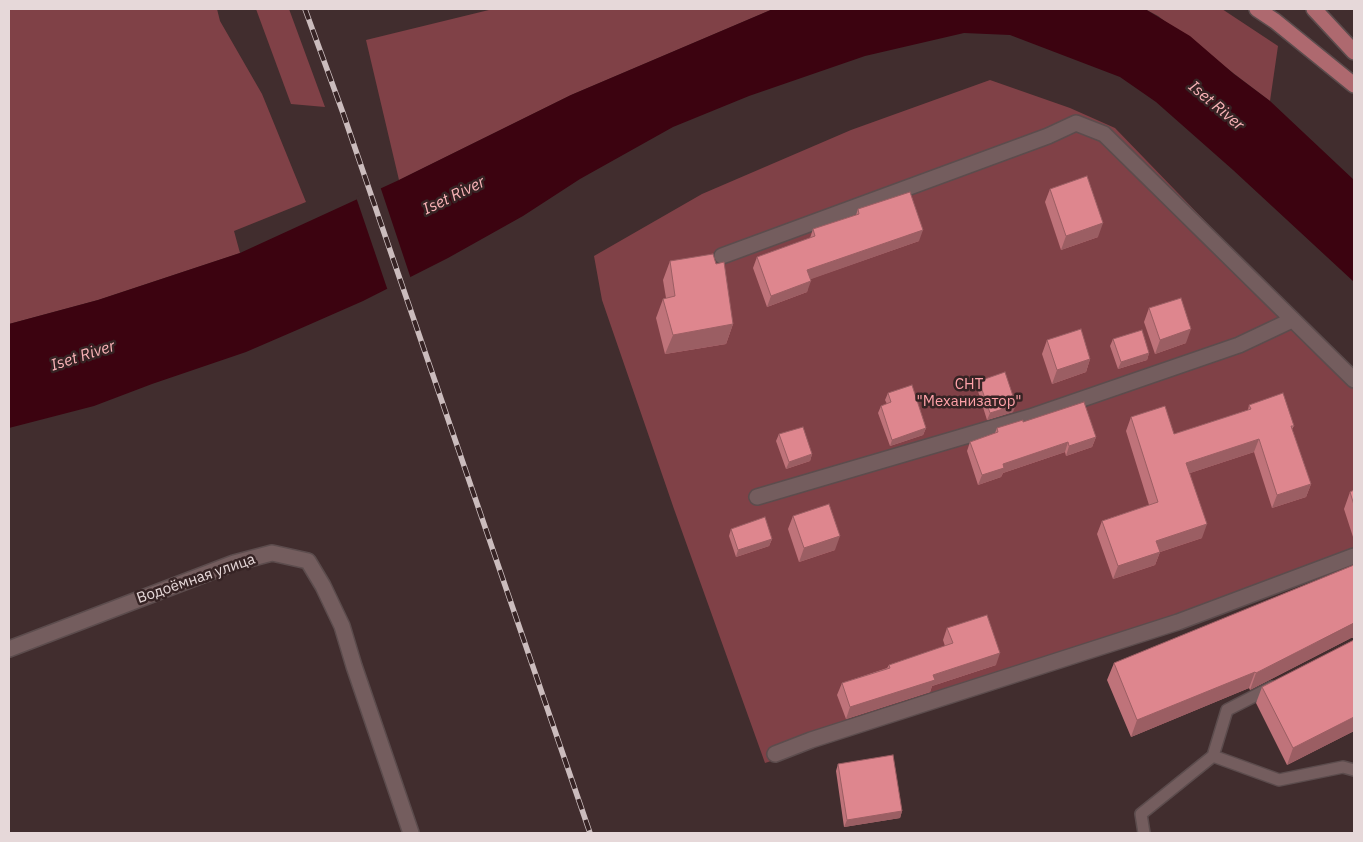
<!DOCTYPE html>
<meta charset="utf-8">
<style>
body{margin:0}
#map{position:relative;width:1363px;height:842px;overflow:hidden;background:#412d2e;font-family:"IBM Plex Sans",sans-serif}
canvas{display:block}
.frame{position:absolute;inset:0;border:10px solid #e6d8d9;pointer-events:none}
</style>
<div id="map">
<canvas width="1363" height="842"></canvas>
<div class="frame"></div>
</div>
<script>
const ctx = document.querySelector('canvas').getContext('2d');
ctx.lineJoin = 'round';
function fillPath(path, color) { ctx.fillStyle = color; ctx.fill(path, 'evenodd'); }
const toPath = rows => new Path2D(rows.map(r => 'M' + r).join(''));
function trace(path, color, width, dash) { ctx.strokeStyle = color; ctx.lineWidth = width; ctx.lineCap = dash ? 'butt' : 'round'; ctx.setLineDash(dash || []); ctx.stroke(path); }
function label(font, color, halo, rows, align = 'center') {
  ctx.font = font + ' "IBM Plex Sans",sans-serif'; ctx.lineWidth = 5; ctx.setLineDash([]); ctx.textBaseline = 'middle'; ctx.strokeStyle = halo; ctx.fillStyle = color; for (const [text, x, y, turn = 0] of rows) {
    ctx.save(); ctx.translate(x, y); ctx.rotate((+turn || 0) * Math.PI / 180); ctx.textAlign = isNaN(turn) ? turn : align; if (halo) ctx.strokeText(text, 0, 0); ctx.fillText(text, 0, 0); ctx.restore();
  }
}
const green = toPath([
 [9,9,217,9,220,21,262,94,306,202,234,231,240,253,98,300,9,324],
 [256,9,289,9,325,107,291,104],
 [493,9,773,9,571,95,399,180,366,40],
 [1145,9,1222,9,1278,46,1270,101,1158,16],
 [990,80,1070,108,1115,128,1267,285,1303,319,1327,346,1354,372,1354,565,1155,637,765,763,674,509,602,300,594,256,702,194,851,130]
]);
const water = toPath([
 [773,9,1145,9,1190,36,1234,74,1270,101,1354,180,1354,282,1233,170,1156,102,1120,77,1010,35,964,33,865,56,749,96,673,127,580,179,523,216,448,258,363,301,297,330,246,352,152,384,94,406,9,428,9,324,98,300,240,253,399,180,571,95]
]);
const pier = toPath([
 [380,186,411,279,388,291,356,197]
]);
const lane = toPath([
 [1213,756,1227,710,1272,687],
 [1144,833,1141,814,1213,756,1279,780,1343,767,1354,770]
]);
const street = toPath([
 [722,256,1048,136,1076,123,1104,134,1354,380],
 [757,497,1030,417,1239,345,1292,320],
 [9,649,234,563,272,553,308,561,323,586,342,626,354,666,411,833],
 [775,754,811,740,1178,622,1354,556]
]);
const primary = toPath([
 [1257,9,1275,21,1354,85],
 [1314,9,1354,52]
]);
const rail = toPath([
 [305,9,343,113,590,833]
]);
const wall = toPath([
 [1050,189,1098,237,1061,250,1045,202],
 [858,209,919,241,810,279,807,292,767,307,753,268,757,257,810,238,813,229,856,215],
 [670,261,733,324,726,344,665,354,656,318,663,299,666,298,663,280],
 [1149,308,1186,343,1155,354,1144,322],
 [1113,339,1149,353,1147,360,1118,369,1110,346],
 [1047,340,1090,359,1086,372,1052,384,1042,354],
 [979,381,1013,412,987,420,977,388],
 [888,393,926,428,923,435,890,446,878,413,881,406,887,404,885,400],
 [1249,405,1294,426,1292,429,1311,484,1306,497,1272,508,1254,452,1190,473,1202,538,1160,552,1155,565,1113,579,1097,534,1102,521,1149,505,1126,431,1131,417,1174,434,1248,410],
 [1023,422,1096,437,1092,447,1066,456,1065,452,1003,473,1001,477,978,485,967,451,970,442,995,433,997,428],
 [779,434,812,454,810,461,786,469,776,441],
 [1354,490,1354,540,1344,509,1350,492],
 [793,516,835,550,799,562,788,529],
 [731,529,772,539,769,546,736,557,729,536],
 [947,628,996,665,932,686,930,692,846,719,837,695,842,683,887,668,889,665,945,646,943,640],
 [1351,638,1250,690,1249,688,1131,737,1107,680,1114,663],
 [1354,640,1354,731,1287,765,1256,703,1262,687],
 [838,764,902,811,900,818,844,827,836,771]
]);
const shadedWall = toPath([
 [1103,223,1098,237,1061,250,1066,236],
 [923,230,919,241,803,282,807,270],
 [811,281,807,292,767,307,771,296],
 [733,324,726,344,665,354,673,335],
 [1191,329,1186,343,1155,354,1160,340],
 [1149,353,1147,360,1118,369,1121,362],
 [1090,359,1086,372,1052,384,1057,370],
 [1016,405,1013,412,987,420,990,413],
 [926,428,923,435,890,446,892,440],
 [1096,437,1092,447,1066,456,1069,446],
 [1259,439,1254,452,1181,476,1186,463],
 [1068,442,1065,452,1003,473,1001,477,978,485,982,475,1003,464],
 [812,454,810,461,786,469,789,462],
 [1311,484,1306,497,1272,508,1277,495],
 [1207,524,1202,538,1160,552,1155,565,1113,579,1118,566,1156,541],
 [840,536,835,550,799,562,804,548],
 [772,539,769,546,736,557,738,550],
 [1354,623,1354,638,1351,638,1250,690,1256,673],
 [1000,653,996,665,932,686,930,692,846,719,850,707,933,675],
 [1255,672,1249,688,1131,737,1137,720],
 [1354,717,1354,731,1287,765,1293,748],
 [902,811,900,818,844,827,847,820]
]);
const building = toPath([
 [1087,176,1103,223,1066,236,1050,189,1087,176],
 [910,192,923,230,807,270,811,281,771,296,757,257,815,236,813,229,859,214,858,209,910,192],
 [713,254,716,264,724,262,733,324,673,335,663,299,675,296,670,261,713,254],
 [1181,298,1191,329,1160,340,1149,308,1181,298],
 [1081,329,1090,359,1057,370,1047,340,1081,329],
 [1142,330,1149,353,1121,362,1113,339,1142,330],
 [1005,372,1016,405,990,413,979,381,1005,372],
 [912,385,926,428,892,440,881,406,891,402,888,393,912,385],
 [1283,393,1294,426,1291,426,1311,484,1277,495,1259,439,1186,463,1207,524,1156,541,1160,552,1118,566,1102,521,1158,502,1131,417,1165,406,1174,434,1251,409,1249,405,1283,393],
 [1084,402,1096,437,1069,446,1068,442,1003,464,1004,468,982,475,970,442,998,432,997,428,1023,420,1023,422,1084,402],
 [803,427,812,454,789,462,779,434,803,427],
 [1354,490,1354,505,1350,492,1354,490],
 [829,504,840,536,804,548,793,516,829,504],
 [765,517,772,539,738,550,731,529,765,517],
 [1354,565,1354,623,1256,673,1255,672,1137,720,1114,663,1354,565],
 [987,615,1000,653,933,675,935,680,850,707,842,683,890,668,889,665,953,643,947,628,987,615],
 [1354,640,1354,717,1293,748,1262,687,1354,640],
 [893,755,902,811,847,820,838,764,893,755]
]);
const parkNames = [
 ["СНТ",969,385],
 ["\"Механизатор\"",969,402]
];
const streetNames = [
 ["Водоёмная улица",196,579,-19]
];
const waterNames = [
 ["Iset River",1216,106,40],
 ["Iset River",454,196,-26],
 ["Iset River",83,356,-18]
];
fillPath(green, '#804147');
fillPath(water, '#3c0310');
fillPath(pier, '#412d2e');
trace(lane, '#5c4c4d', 14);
trace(street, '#5c4c4d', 18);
trace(primary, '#5c4c4d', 18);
trace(lane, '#745d5e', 11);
trace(street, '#745d5e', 15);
trace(primary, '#ae696f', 15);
trace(rail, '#cbbcbd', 5.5);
trace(rail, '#362324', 4, [11]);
fillPath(wall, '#bf737a');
fillPath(shadedWall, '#9b5e63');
fillPath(building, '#de868e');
trace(building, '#9b5e63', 1);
label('15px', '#ffa2a9', '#362324', parkNames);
label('15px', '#e6d8d9', '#362324', streetNames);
label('italic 16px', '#f9b3b7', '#362324', waterNames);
</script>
